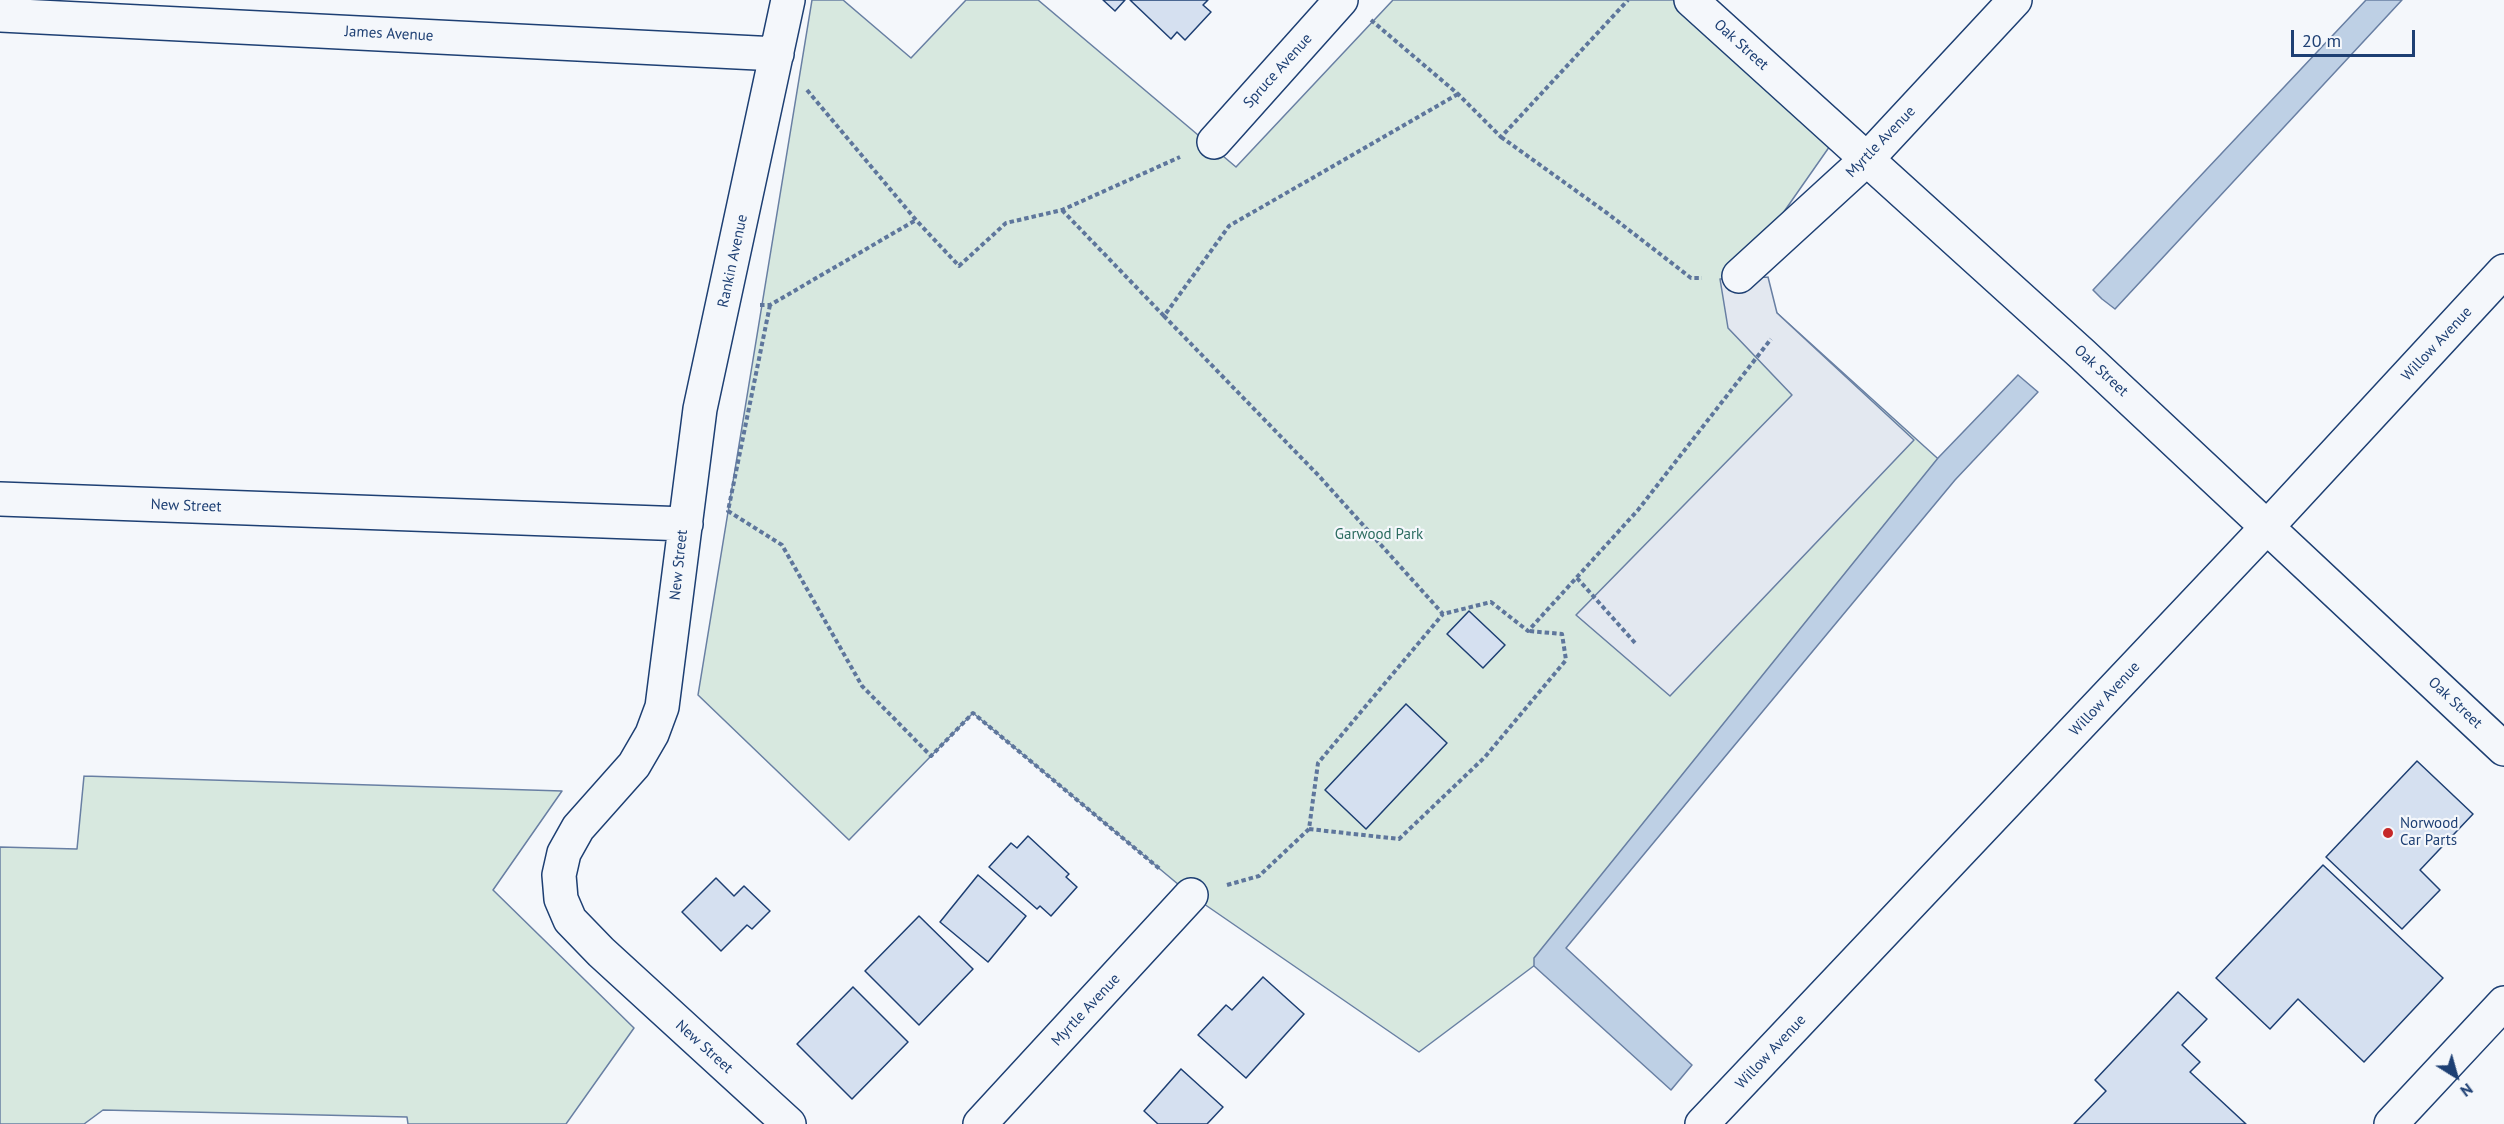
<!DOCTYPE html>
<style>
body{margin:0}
#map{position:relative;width:2504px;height:1124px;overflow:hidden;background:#f4f7fb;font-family:"PT Sans",sans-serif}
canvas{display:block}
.north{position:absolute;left:2426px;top:1046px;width:60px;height:60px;-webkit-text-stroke:4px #f4f7fb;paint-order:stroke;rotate:143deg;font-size:16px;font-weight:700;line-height:24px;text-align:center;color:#1d3f73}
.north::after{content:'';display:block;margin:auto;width:21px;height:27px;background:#1d3f73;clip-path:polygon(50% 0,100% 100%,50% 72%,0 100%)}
.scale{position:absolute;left:2291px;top:30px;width:124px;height:27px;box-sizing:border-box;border:3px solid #1d3f73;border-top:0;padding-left:8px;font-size:18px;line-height:21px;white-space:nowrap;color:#1d3f73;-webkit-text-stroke:4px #f4f7fb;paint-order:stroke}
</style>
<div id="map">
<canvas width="2504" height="1124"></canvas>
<div class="north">N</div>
<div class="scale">20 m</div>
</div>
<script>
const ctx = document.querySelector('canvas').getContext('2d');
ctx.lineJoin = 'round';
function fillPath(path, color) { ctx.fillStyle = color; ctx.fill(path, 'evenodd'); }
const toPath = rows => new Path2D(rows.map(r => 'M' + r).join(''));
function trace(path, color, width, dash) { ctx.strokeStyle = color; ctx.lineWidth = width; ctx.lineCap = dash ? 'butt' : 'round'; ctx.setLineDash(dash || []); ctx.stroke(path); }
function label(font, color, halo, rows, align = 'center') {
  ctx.font = font + ' "PT Sans",sans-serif'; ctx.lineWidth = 4.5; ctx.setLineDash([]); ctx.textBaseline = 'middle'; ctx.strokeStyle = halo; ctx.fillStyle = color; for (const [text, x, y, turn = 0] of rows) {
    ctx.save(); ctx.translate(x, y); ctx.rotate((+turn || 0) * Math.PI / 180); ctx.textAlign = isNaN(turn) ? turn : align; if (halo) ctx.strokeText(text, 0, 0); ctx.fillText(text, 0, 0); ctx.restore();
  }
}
const green = toPath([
 [812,0,843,0,911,58,966,0,1038,0,1236,167,1393,0,1691,0,1839,133,1739,276,1777,313,1946,466,1547,956,1419,1052,1191,895,973,713,849,840,698,695,812,0],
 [84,776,562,791,493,890,634,1028,566,1124,408,1124,407,1117,103,1110,84,1124,0,1124,0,847,77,849,84,776]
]);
const parking = toPath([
 [1768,277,1777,313,1914,440,1670,696,1576,615,1792,395,1728,328,1720,279,1768,277]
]);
const water = toPath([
 [2366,0,2402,0,2115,309,2102,299,2093,290,2366,0],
 [2018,375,2038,392,1955,480,1566,948,1692,1065,1671,1090,1534,966,1534,958,1938,458,2018,375]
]);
const building = toPath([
 [1103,0,1125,0,1115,11,1103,0],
 [1130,0,1208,0,1203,5,1211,12,1185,40,1177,32,1171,39,1130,0],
 [1469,611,1505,645,1483,668,1447,634,1469,611],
 [1406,704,1447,743,1366,829,1325,790,1406,704],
 [2417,761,2473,814,2420,870,2440,890,2402,929,2326,857,2417,761],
 [1028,836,1069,874,1066,877,1077,887,1051,916,1040,906,1037,909,989,867,1011,843,1017,848,1028,836],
 [2323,865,2443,978,2364,1062,2298,999,2270,1029,2216,978,2323,865],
 [978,875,1026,916,988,962,940,922,978,875],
 [716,878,734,896,744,886,770,911,752,929,747,925,721,951,682,912,716,878],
 [919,916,973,969,919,1025,865,971,919,916],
 [1263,977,1304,1014,1246,1078,1198,1035,1226,1005,1232,1010,1263,977],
 [853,987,908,1042,852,1099,797,1044,853,987],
 [2178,992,2207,1019,2182,1045,2200,1062,2190,1072,2246,1124,2074,1124,2106,1091,2095,1080,2178,992],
 [1181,1069,1223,1107,1207,1124,1158,1124,1144,1111,1181,1069]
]);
const path = toPath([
 [1371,20,1458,94,1501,137,1628,0],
 [807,90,916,220,959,266,1006,223,1062,210,1180,157],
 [1458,94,1229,226,1164,316,1319,476,1443,614,1491,602,1528,631,1638,510,1771,339],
 [1501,137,1607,213,1691,278,1702,278],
 [1062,210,1164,316],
 [760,305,770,305,916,220],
 [770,305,728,511,782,545,862,686,931,756,973,713,1161,870],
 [1577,578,1636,644],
 [1309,829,1399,839,1485,757,1566,660,1562,634,1529,631],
 [1227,885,1259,876,1309,829,1318,763,1443,614]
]);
const minor = toPath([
 [788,0,700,409,662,707,652,734,634,765,578,828,564,853,559,875,561,899,570,920,601,952,789,1124],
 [1691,0,2082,354,2504,749],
 [0,15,777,54],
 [1214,142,1341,0],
 [1739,276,1868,158,2015,0],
 [0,499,686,524],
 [980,1124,1191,895],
 [1702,1124,2268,526,2504,271]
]);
const major = toPath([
 [2391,1124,2504,1003]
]);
const markers = [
 [2388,833,6,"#c62828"]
];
const streetNames = [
 ["James Avenue",389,34,3],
 ["Oak Street",1741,45,42],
 ["Spruce Avenue",1278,71,-48],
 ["Myrtle Avenue",1881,142,-46],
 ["Rankin Avenue",733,261,-78],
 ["Willow Avenue",2437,344,-47],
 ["Oak Street",2101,371,43],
 ["New Street",186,506,2],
 ["New Street",679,565,-84],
 ["Willow Avenue",2105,699,-47],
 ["Oak Street",2455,703,43],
 ["Myrtle Avenue",1086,1010,-47],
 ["New Street",704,1047,42],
 ["Willow Avenue",1771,1052,-47]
];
const parkNames = [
 ["Garwood Park",1379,535]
];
const poiNames = [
 ["Norwood",2400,824],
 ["Car Parts",2400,841]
];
fillPath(green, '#d7e8df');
trace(green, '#687fa3', 1.5);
fillPath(parking, '#e3e8f0');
trace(parking, '#687fa3', 1.5);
fillPath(water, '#bed0e5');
trace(water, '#687fa3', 1.5);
fillPath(building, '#d5e0f0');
trace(building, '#1d3f73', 1.5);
trace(minor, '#1d3f73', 36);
trace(major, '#1d3f73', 36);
trace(path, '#5e769c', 4, [4.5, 3]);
trace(minor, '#f4f7fb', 33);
trace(major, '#f4f7fb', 33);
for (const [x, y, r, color] of markers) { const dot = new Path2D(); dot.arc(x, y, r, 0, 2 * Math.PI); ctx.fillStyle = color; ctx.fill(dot); trace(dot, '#f4f7fb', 2); }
label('15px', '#1d3f73', '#f4f7fb', streetNames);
label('15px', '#2c6c60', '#f4f7fb', parkNames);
label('15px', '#1d3f73', '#f4f7fb', poiNames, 'left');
</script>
